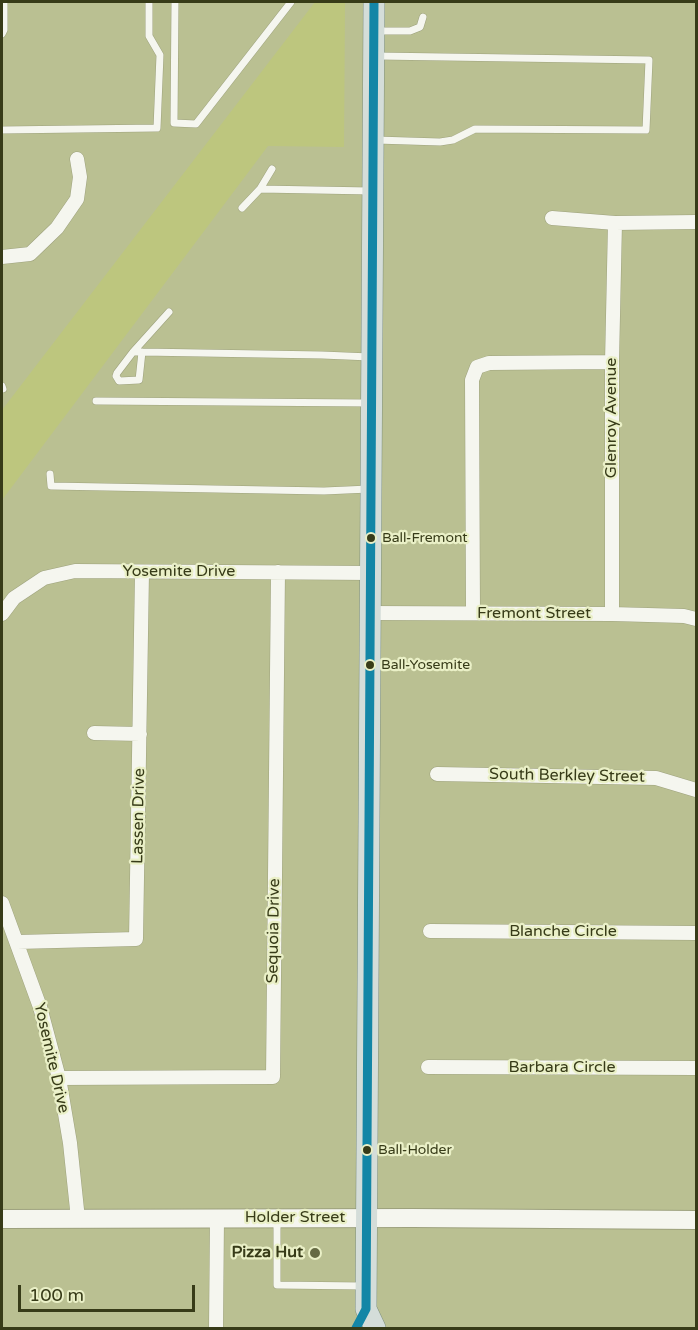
<!DOCTYPE html>
<style>
body{margin:0}
#map{position:relative;width:698px;height:1330px;overflow:hidden;background:#bac092;font-family:"Varela Round",sans-serif}
canvas{display:block}
.frame{position:absolute;inset:0;border:3px solid #373b18;pointer-events:none}
.scale{position:absolute;left:18px;top:1285px;width:177px;height:27px;box-sizing:border-box;border:3px solid #373b18;border-top:0;padding-left:8px;font-size:18px;line-height:21px;white-space:nowrap;color:#373b18;-webkit-text-stroke:4px #eaf0c7;paint-order:stroke}
</style>
<div id="map">
<canvas width="698" height="1330"></canvas>
<div class="frame"></div>
<div class="scale">100 m</div>
</div>
<script>
const ctx = document.querySelector('canvas').getContext('2d');
ctx.lineJoin = 'round';
function fillPath(path, color) { ctx.fillStyle = color; ctx.fill(path, 'evenodd'); }
const toPath = rows => new Path2D(rows.map(r => 'M' + r).join(''));
function trace(path, color, width, dash) { ctx.strokeStyle = color; ctx.lineWidth = width; ctx.lineCap = dash ? 'butt' : 'round'; ctx.setLineDash(dash || []); ctx.stroke(path); }
function label(font, color, halo, rows, align = 'center') {
  ctx.font = font + ' "Varela Round",sans-serif'; ctx.lineWidth = 4.5; ctx.setLineDash([]); ctx.textBaseline = 'middle'; ctx.strokeStyle = halo; ctx.fillStyle = color; for (const [text, x, y, turn = 0] of rows) {
    ctx.save(); ctx.translate(x, y); ctx.rotate((+turn || 0) * Math.PI / 180); ctx.textAlign = isNaN(turn) ? turn : align; if (halo) ctx.strokeText(text, 0, 0); ctx.fillText(text, 0, 0); ctx.restore();
  }
}
const built = toPath([
 [315,2,345,2,344,147,268,146,2,500,2,410]
]);
const lane = toPath([
 [175,2,174,123,196,124,291,2],
 [377,31,410,31,420,27,423,17],
 [2,34,4,30,4,2],
 [2,130,157,128,160,55,149,36,149,2],
 [376,140,440,142,453,140,475,129,646,130,649,60,377,56],
 [260,189,272,169],
 [242,208,260,189,371,191],
 [133,352,169,312],
 [142,352,139,380,119,381,116,376,117,373,133,352,142,352,322,355,370,357],
 [2,386,3,389],
 [96,401,369,403],
 [50,474,51,486,324,491,369,489],
 [277,1221,277,1285,363,1286]
]);
const street = toPath([
 [552,218,615,223,696,222],
 [2,257,30,254,57,228,77,199,80,177,77,159],
 [370,613,612,614,684,616,696,619],
 [473,613,472,380,477,367,489,363,612,362],
 [2,614,14,598,44,578,75,571,371,573],
 [612,614,612,362,615,223],
 [94,733,140,734],
 [437,774,656,778,696,790],
 [2,903,40,1007,59,1078,70,1143,78,1219],
 [430,931,696,933],
 [17,942,136,939,142,573],
 [428,1067,696,1068],
 [59,1078,273,1077,278,572],
 [216,1328,217,1219]
]);
const secondary = toPath([
 [2,1219,413,1218,696,1220]
]);
const primary = toPath([
 [374,2,366,1309,375,1328]
]);
const bus1 = toPath([
 [356,1328,366,1309,374,2]
]);
const markers = [
 [371,538,5,"#373b18"],
 [370,665,5,"#373b18"],
 [367,1150,5,"#373b18"],
 [315,1253,6,"#656a43"]
];
const busNames = [
 ["Ball-Fremont",382,538],
 ["Ball-Yosemite",381,665],
 ["Ball-Holder",378,1150]
];
const streetNames = [
 ["Glenroy Avenue",612,418,-90],
 ["Yosemite Drive",179,572],
 ["Fremont Street",534,614],
 ["South Berkley Street",567,776,1],
 ["Lassen Drive",139,816,-89],
 ["Sequoia Drive",274,931,-89],
 ["Blanche Circle",563,932],
 ["Yosemite Drive",51,1058,77],
 ["Barbara Circle",562,1068],
 ["Holder Street",295,1218]
];
const poiNames = [
 ["Pizza Hut",303,1253]
];
fillPath(built, '#bdc67e');
trace(lane, '#9da17d', 8);
trace(street, '#9da17d', 15);
trace(secondary, '#9da17d', 20);
trace(primary, '#7e8f7e', 22);
trace(lane, '#f5f6ef', 7);
trace(street, '#f5f6ef', 14);
trace(secondary, '#f5f6ef', 18);
trace(primary, '#d4ddd9', 21);
trace(bus1, '#1386a6', 9);
for (const [x, y, r, color] of markers) { const dot = new Path2D(); dot.arc(x, y, r, 0, 2 * Math.PI); ctx.fillStyle = color; ctx.fill(dot); trace(dot, '#eaf0c7', 2); }
label('14px', '#373b18', '#eaf0c7', busNames, 'left');
label('16px', '#373b18', '#eaf0c7', streetNames);
label('bold 16px', '#373b18', '#eaf0c7', poiNames, 'right');
</script>
